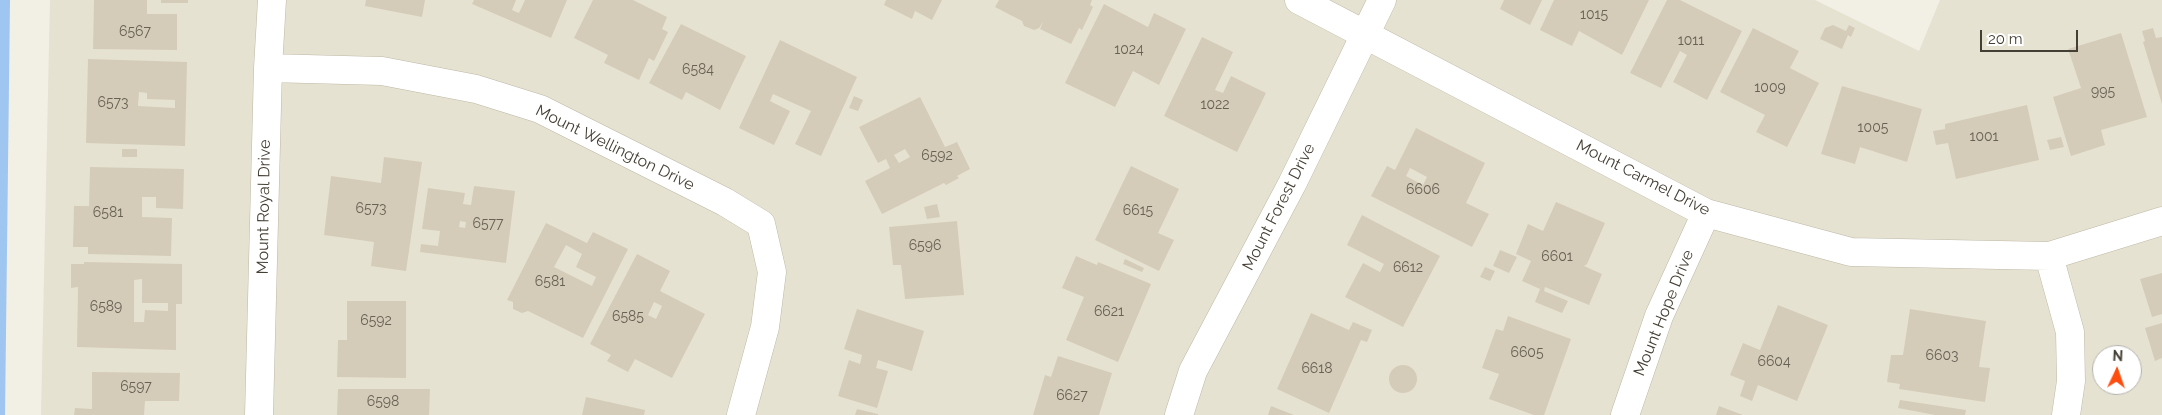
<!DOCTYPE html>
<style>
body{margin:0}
#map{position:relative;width:2162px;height:415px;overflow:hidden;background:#f2efe4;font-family:Raleway,sans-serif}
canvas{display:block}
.north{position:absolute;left:2092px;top:345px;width:50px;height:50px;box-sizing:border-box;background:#fff;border:1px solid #b4b2ae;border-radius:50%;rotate:3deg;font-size:14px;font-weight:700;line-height:20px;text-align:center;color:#443f34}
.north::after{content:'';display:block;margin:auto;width:18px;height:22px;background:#fe4d0f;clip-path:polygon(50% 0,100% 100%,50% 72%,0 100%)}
.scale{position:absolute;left:1980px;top:30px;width:98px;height:22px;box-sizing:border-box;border:2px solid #443f34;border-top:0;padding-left:6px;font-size:15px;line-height:18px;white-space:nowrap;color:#443f34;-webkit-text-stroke:4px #fff;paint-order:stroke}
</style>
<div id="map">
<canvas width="2162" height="415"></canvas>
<div class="north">N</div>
<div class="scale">20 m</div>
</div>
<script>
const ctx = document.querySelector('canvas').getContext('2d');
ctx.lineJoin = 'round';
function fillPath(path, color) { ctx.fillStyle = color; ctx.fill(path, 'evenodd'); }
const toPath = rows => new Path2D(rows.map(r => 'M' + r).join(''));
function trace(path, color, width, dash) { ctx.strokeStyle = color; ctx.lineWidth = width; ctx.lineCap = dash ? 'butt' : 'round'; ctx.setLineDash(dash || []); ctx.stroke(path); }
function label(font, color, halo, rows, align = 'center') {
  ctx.font = font + ' Raleway,sans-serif'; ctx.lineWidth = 4.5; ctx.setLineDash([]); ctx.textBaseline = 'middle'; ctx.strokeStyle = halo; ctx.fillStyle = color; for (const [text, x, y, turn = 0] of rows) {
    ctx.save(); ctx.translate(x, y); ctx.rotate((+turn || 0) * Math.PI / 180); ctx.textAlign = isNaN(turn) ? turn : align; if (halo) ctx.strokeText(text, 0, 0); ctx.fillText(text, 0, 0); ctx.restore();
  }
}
const residential = toPath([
 [50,0,1815,0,1919,51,1940,0,2162,0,2162,415,41,415],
 [2102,355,2132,355,2132,385,2102,385]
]);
const water = toPath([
 [0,0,10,0,5,415,0,415]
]);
const building = toPath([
 [94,0,147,0,147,14,177,14,177,50,93,49],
 [161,0,188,0,188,3,161,3],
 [366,0,425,0,422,17,365,6],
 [474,0,516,0,512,10,519,13,525,0,567,0,551,38,472,4],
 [593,0,633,0,667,17,662,29,668,32,654,61,649,58,639,80,604,63,608,55,574,38],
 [886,0,942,0,932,20,915,11,912,19,884,5],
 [999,0,1092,0,1090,5,1093,7,1082,30,1079,28,1071,44,1040,29,1043,22,1039,28,1034,30,1024,26,1022,21,995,7],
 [1504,0,1542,0,1530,25,1500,9],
 [1554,0,1649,0,1622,55,1579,31,1572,46,1540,30],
 [1667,0,1680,0,1742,31,1707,100,1673,82,1687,55,1680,51,1661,88,1630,73],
 [1104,4,1148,27,1154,13,1186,29,1159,85,1133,71,1115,107,1065,83],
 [681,24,746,56,720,110,686,92,682,100,649,83],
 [1833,25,1846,31,1849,25,1855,28,1851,37,1848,35,1842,49,1820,39,1825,28],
 [1753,28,1799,51,1790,68,1819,83,1787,147,1756,132,1765,115,1720,92],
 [2153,28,2156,38,2162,37,2162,104,2143,42,2145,41,2142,31],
 [2121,33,2147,117,2101,130,2105,145,2071,156,2053,97,2081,88,2068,49],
 [1202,37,1233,52,1215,90,1223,93,1231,76,1266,93,1237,152,1164,116],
 [780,40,857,77,821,156,795,144,811,111,773,94,770,101,790,111,774,145,739,128],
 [88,59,187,62,185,146,86,143],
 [139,92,147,93,147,99,175,100,175,108,138,106],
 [1842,86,1922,109,1907,162,1860,147,1855,164,1821,154],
 [854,96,863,100,858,111,849,108],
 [920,97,945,147,957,142,970,169,957,176,959,178,946,185,944,183,882,214,865,181,890,168,886,159,878,163,859,127],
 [905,149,910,157,899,163,894,155],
 [2027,105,2039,160,1956,179,1948,143,1936,145,1933,131,1945,129,1945,124],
 [1416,128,1485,163,1466,203,1489,214,1472,247,1371,196,1387,166,1395,170],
 [1410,168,1427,177,1423,185,1406,176],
 [2061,137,2064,147,2050,150,2047,140],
 [122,149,137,149,137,157,122,157],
 [384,157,422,162,406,271,371,266,374,242,324,235,331,176,381,183],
 [1131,166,1179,189,1158,233,1174,240,1159,271,1095,240],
 [90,167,184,169,183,209,156,208,156,197,142,197,142,217,172,218,171,256,88,254,88,247,73,247,74,206,89,206],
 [474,186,515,191,506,263,420,252,421,244,438,246,440,231,422,229,428,188,465,193,463,204,471,205],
 [460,221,466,222,465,228,459,227],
 [1556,202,1605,223,1587,264,1584,266,1602,274,1589,305,1545,287,1544,291,1568,301,1562,313,1535,302,1540,289,1522,281,1531,261,1516,254,1528,224,1543,231],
 [937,204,940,217,927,219,924,207],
 [1362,215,1440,256,1403,327,1345,297,1363,263,1380,272,1384,264,1347,245],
 [957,221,964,295,905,299,901,265,893,265,889,227],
 [546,223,587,243,593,232,628,249,583,338,528,311,522,313,513,309,513,302,507,300],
 [566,245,582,254,576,267,596,277,592,286,554,267],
 [1500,250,1517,257,1509,273,1493,266],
 [637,254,670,271,660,291,705,314,672,378,635,359,628,372,607,361,611,355,590,344],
 [654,302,662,306,656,319,648,315],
 [1076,256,1097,265,1098,262,1151,284,1118,362,1066,340,1084,297,1062,288],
 [1125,259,1144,268,1142,272,1123,264],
 [84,262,182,264,182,304,176,304,176,350,77,347,78,287,71,288,71,264,84,264],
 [142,279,142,303,168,303,168,311,145,310,144,322,134,322,134,280],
 [1485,267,1495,271,1490,281,1480,277],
 [2162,273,2162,314,2152,317,2140,279],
 [347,301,406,301,406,378,337,377,338,340,347,340],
 [1778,305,1828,325,1797,401,1758,385,1752,401,1740,396,1745,381,1730,375,1743,343,1760,350],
 [857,309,924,331,912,371,878,360,876,368,888,371,877,408,838,396,849,360,860,364,862,355,844,349],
 [1910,309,1986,321,1979,367,1990,368,1985,402,1899,389,1900,384,1887,382,1891,355,1903,355],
 [1311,313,1349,330,1353,322,1372,330,1367,342,1361,340,1329,413,1277,389],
 [1508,316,1571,339,1544,415,1534,415,1489,399,1499,374,1482,368,1496,329,1503,331],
 [2162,323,2162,358,2155,361,2145,328],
 [1058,356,1112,373,1099,415,1033,415,1045,375,1051,377],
 '1389 379a14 14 0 1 1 28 0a14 14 0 1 1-28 0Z',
 [92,372,180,373,179,401,145,401,144,415,74,415,75,408,92,409],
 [338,389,430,389,429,415,337,415],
 [586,397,645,410,644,415,582,415],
 [1900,400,1966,410,1965,415,1935,415,1898,408],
 [1271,406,1294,415,1268,415],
 [1719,406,1743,415,1716,415],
 [857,409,878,414,878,415,855,415]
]);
const street = toPath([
 [1299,0,1706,213,1851,252,2049,256,2162,221],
 [268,68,382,71,476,89,540,109,725,202,761,224,772,272,765,327,741,415],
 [2049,256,2070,332,2071,381,2066,415],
 [259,415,268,68,272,0],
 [1179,415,1193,371,1292,184,1382,0],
 [1625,415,1659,316,1706,213]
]);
const numberNames = [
 ["1015",1594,15],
 ["6567",135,32],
 ["1011",1691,41],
 ["1024",1129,50],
 ["6584",698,70],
 ["1009",1770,88],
 ["995",2103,92],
 ["6573",113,103],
 ["1022",1215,105],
 ["1005",1873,128],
 ["1001",1984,137],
 ["6592",937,156],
 ["6606",1423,190],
 ["6573",371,209],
 ["6615",1138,211],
 ["6581",108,213],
 ["6577",488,224],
 ["6596",925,246],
 ["6601",1557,257],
 ["6612",1408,268],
 ["6581",550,282],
 ["6589",106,307],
 ["6621",1109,312],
 ["6585",628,317],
 ["6592",376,321],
 ["6605",1527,353],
 ["6603",1942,356],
 ["6604",1774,362],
 ["6618",1317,369],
 ["6597",136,387],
 ["6627",1072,396],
 ["6598",383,402]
];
const streetNames = [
 ["Mount Wellington Drive",615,148,26],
 ["Mount Carmel Drive",1643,178,27],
 ["Mount Royal Drive",264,207,-89],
 ["Mount Forest Drive",1279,207,-63],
 ["Mount Hope Drive",1664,313,-68]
];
fillPath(residential, '#e6e2d1');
fillPath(water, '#9ec6f1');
fillPath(building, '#d4ccb9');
trace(street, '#beb8a6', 29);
trace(street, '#fff', 28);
label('14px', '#686255', null, numberNames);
label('16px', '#443f34', '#fff', streetNames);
</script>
